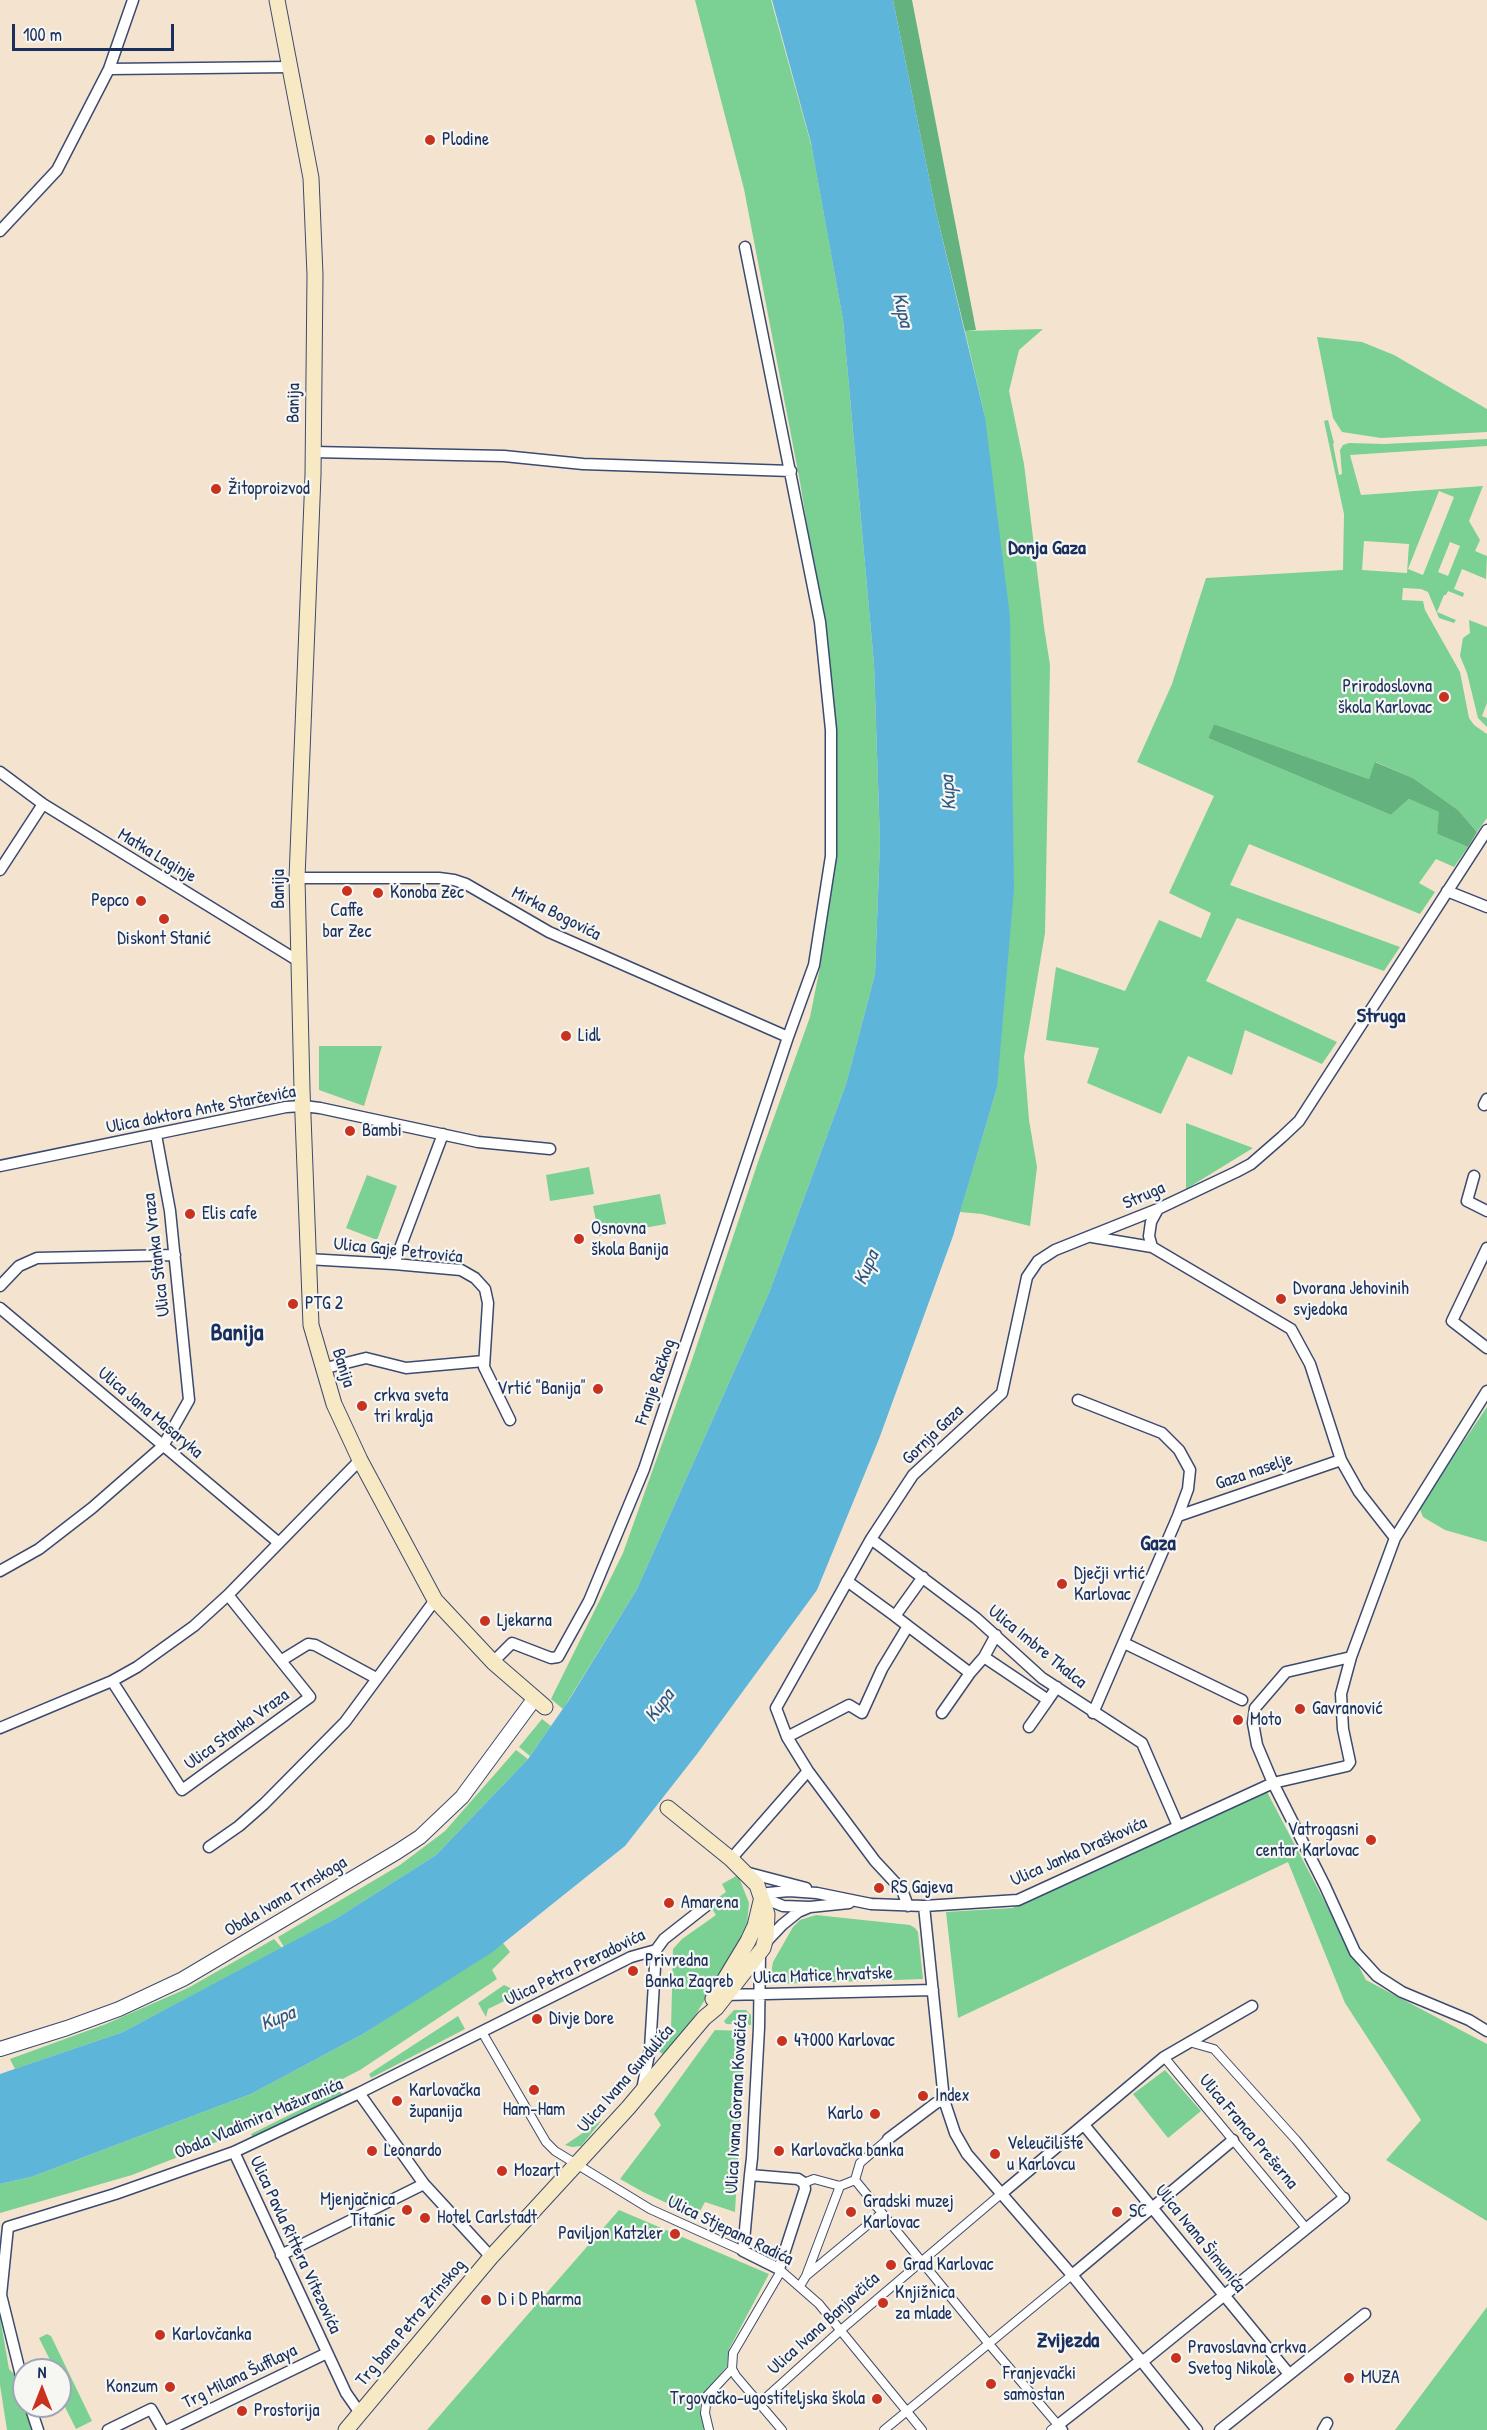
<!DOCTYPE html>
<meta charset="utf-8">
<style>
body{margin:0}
#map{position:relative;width:1487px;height:2430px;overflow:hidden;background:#f4e4cf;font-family:"Patrick Hand",sans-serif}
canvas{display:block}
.north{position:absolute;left:12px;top:2358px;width:60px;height:60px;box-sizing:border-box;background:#f6f6f2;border:2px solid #9ea6b7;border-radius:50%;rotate:0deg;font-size:16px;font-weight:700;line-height:24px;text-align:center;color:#1b2f5e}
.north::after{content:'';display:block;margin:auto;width:21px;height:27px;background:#c8321e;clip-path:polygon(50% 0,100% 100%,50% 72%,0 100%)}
.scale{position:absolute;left:12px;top:24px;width:162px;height:27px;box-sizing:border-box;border:3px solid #1b2f5e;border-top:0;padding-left:8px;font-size:18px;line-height:21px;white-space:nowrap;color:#1b2f5e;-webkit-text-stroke:4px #f6f6f2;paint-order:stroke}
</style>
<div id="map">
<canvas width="1487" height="2430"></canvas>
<div class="north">N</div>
<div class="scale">100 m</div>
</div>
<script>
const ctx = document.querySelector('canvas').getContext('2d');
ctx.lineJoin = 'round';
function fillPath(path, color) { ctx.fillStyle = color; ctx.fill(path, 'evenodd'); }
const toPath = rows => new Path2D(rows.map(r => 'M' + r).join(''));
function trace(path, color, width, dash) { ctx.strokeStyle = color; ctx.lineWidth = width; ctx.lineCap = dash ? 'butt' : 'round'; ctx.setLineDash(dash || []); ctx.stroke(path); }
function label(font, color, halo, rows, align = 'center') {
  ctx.font = font + ' "Patrick Hand",sans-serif'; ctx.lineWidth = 4.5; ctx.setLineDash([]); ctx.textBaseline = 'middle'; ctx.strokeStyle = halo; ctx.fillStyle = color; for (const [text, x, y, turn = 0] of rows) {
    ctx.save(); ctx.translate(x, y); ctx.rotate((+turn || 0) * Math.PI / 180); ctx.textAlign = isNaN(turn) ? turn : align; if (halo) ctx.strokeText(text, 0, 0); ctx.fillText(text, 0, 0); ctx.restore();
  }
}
const green = toPath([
 [695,0,771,0,812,148,843,320,874,664,880,842,875,974,846,1084,769,1293,637,1589,563,1709,551,1699,623,1553,692,1360,759,1159,810,1017,820,967,835,856,823,623,800,482,744,189],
 [1043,329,1019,350,1009,391,1024,464,1044,627,1050,665,1045,933,1024,1057,1029,1120,1037,1167,1030,1226,982,1214,960,1212,997,1088,985,417,965,331],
 [1317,337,1362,342,1394,355,1487,409,1487,432,1381,438,1342,432,1333,418],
 [1328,420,1334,443,1333,444,1339,475,1342,474,1340,450,1343,445,1349,443,1384,444,1487,439,1487,446,1350,455,1361,495,1483,486,1487,476,1469,521,1480,540,1475,551,1487,556,1486,579,1462,569,1454,589,1464,593,1463,597,1448,591,1446,595,1444,595,1437,612,1456,620,1454,623,1439,618,1428,592,1421,589,1403,588,1402,600,1423,601,1425,610,1460,672,1469,718,1474,725,1487,734,1487,818,1477,832,1458,810,1413,778,1376,762,1369,779,1214,724,1208,738,1391,815,1409,799,1440,812,1437,834,1468,847,1454,867,1436,859,1419,883,1435,892,1420,914,1249,844,1230,885,1400,947,1384,971,1237,918,1206,981,1337,1042,1322,1064,1245,1030,1232,1075,1188,1056,1161,1114,1087,1083,1099,1048,1046,1040,1056,967,1125,991,1159,920,1201,938,1211,913,1169,893,1214,796,1137,762,1172,684,1206,578,1343,570,1344,514,1324,421],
 [1439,491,1454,497,1423,575,1408,569],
 [1364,541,1409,544,1407,573,1362,570],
 [1450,542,1460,546,1448,576,1438,572],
 [1469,620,1487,627,1487,703,1482,716,1487,718,1487,727,1478,718,1467,673,1460,656,1463,638,1470,633],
 [319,1046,382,1046,364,1106,319,1090],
 [1186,1123,1253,1148,1186,1189],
 [589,1167,594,1194,550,1201,546,1175],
 [367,1175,397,1186,377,1240,346,1228],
 [660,1194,666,1224,599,1236,593,1206],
 [1487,1407,1487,1542,1445,1530,1423,1517,1419,1507],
 [542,1719,551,1726,530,1756,519,1747],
 [516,1750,528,1759,436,1855,337,1918,284,1947,278,1937,400,1865,445,1831],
 [1267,1792,1366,1980,1487,2044,1487,2221,1386,2160,1421,2120,1345,2003,1288,1862,958,2018,946,1912,1012,1908],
 [738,1875,749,1903,747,1924,740,1945,685,2031,663,2054,655,2049,671,2029,673,1949,682,1939,716,1915,709,1904,726,1892,722,1884],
 [816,1915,910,1925,915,1928,918,1932,923,1979,775,1984,771,1973,773,1962,793,1927,800,1920],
 [274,1939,282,1948,123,2032,15,2069,10,2059,106,2024,188,1988],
 [503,1943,510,1952,492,1970,497,1979,360,2070,229,2137,132,2175,0,2213,0,2184,31,2177,251,2094,363,2034],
 [504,1985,521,1993,488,2009,486,2017,478,2003],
 [734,2010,746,2010,751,2015,751,2025,726,2024,724,2021],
 [458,2016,465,2029,371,2078,369,2074],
 [715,2030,745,2031,735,2212,705,2202,697,2217,643,2192,620,2179,661,2125,654,2114],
 [1165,2070,1201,2111,1168,2138,1133,2094],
 [340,2090,342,2094,253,2138,251,2134],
 [602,2120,581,2146,572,2147,565,2145],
 [619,2210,769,2274,729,2349,727,2366,701,2397,700,2409,704,2430,427,2430],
 [1487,2307,1487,2430,1395,2430],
 [0,2317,9,2369,17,2377,32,2430,7,2430,0,2385],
 [47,2334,51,2336,92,2421,76,2429,60,2397,60,2386,63,2385,60,2370,55,2370,39,2338]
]);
const forest = toPath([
 [893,0,912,0,976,330,965,331,936,212],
 [1214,724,1369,779,1375,762,1413,778,1458,810,1477,832,1468,847,1437,834,1439,812,1409,799,1391,815,1208,738]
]);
const water = toPath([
 [772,0,893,0,936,212,985,417,1010,617,1014,888,997,1088,953,1236,879,1439,817,1590,697,1754,625,1846,491,1953,363,2034,251,2094,31,2177,0,2184,0,2074,123,2032,337,1918,436,1855,528,1759,569,1700,637,1589,769,1293,846,1084,875,974,880,842,874,664,843,320,811,143]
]);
const pedestrian = toPath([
 [482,2032,546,2142,555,2151,650,2209,743,2251],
 [1189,2042,1214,2049,1296,2140,1344,2198],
 [1164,2057,1306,2228],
 [888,2139,860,2163,855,2180,989,2344,1058,2425,1051,2430],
 [804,2183,814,2179,840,2186,855,2180],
 [779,2269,819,2304,922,2430],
 [806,2276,840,2186],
 [800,2286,806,2276,882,2213],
 [732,2369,736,2376,782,2430],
 [759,2404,842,2329,1001,2194],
 [709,2430,705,2413,707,2396,732,2369,733,2353,781,2271],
 [884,2430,1072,2275]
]);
const minor = toPath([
 [109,69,291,67],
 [0,231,57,170,109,69,133,0],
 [313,452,504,456,583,464,791,471],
 [0,772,43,804,300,962],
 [0,870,43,804],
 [297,878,439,878,454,880,466,884,549,932,788,1037],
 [1447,891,1487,907],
 [1484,1105,1487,1099],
 [0,1166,286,1107,303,1106,320,1108,478,1142,550,1149],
 [1474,1176,1467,1201,1487,1211],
 [1092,1237,1152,1247,1291,1329,1310,1364,1341,1460,1359,1492,1395,1538],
 [1152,1247,1149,1236,1151,1222,1158,1209],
 [1487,1248,1452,1321,1487,1348],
 [307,1259,394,1264,461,1270,475,1278,485,1289,488,1303,484,1367,510,1420],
 [394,1264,443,1134],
 [0,1286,19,1266,37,1258,175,1255],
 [0,1308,279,1543],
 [322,1369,366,1358,406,1368,484,1361],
 [1078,1400,1162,1433,1179,1450,1190,1470,1188,1489,1178,1516,1093,1713],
 [1178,1516,1341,1460],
 [871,1539,976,1618,1042,1678,1142,1743,1178,1826],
 [0,1571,39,1549,92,1508,163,1446,189,1400,170,1211,156,1135],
 [847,1581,895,1616],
 [228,1595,310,1697,182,1790,112,1681,137,1667,194,1626,228,1595,360,1460],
 [908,1626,970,1673,984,1657,996,1635],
 [1124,1643,1242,1700],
 [984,1657,1048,1700,1057,1687],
 [1351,1657,1286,1672,1255,1708,1253,1723,1257,1745,1273,1783,1325,1886,1355,1952,1377,1976,1402,1992,1469,2020,1487,2031],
 [282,1660,308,1644,315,1645,376,1678],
 [493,1662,512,1643,551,1658,558,1657,589,1601,644,1469,788,1037,814,965,831,856,831,730,820,622,745,247],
 [942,1713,970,1673],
 [1029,1727,1048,1700],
 [0,1728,112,1681],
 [787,1737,849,1705,862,1713,882,1669,908,1626,895,1616,923,1577],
 [209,1847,239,1826,264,1804,345,1722,435,1600],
 [731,1859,808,1771],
 [745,1872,806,1888],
 [908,1906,902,1890,875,1861,808,1771,787,1737,776,1708,871,1539,913,1475,1002,1393,1027,1277,1038,1261,1055,1250,1158,1209,1236,1172,1251,1164,1282,1137,1299,1121,1487,830],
 [924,1906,944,2100,955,2133,967,2154,1072,2275,1197,2430],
 [810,1907,783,1906,761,1897,768,1893,789,1891,817,1893,871,1904,924,1906,1018,1900,1273,1783,1347,1766,1350,1762,1343,1729,1341,1694,1351,1657,1395,1538,1487,1391],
 [765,1943,782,1925,798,1912,810,1907,849,1903],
 [724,1995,933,1990],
 [642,2090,650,2049,656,1950],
 [359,2093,424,2184,491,2257],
 [1084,2125,1289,2374],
 [888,2139,936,2103,944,2100],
 [234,2152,346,2393,360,2413],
 [750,2175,798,2179,804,2183,805,2189,779,2269,743,2251,744,2241,750,2175,752,2158,759,2028,760,1952],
 [1001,2194,1164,2057,1252,2006],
 [281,2255,424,2184],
 [1072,2275,1233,2140],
 [24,2388,1,2295,8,2227,115,2194,234,2152,359,2093,631,1957,656,1950,664,1939,706,1906],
 [30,2406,38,2430],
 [108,2430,151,2409,163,2430],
 [168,2430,327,2353],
 [1062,2430,1058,2425,1140,2361,1147,2358,1344,2198],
 [1220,2430,1365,2314],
 [1323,2430,1327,2423]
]);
const tertiary = toPath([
 [0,2049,67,2028,119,2009,183,1979,397,1852,420,1837,462,1797,535,1698]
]);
const secondary = toPath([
 [277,0,311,178,315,275,313,475,297,878,302,1090,311,1325,334,1404,360,1460,435,1600,493,1662,545,1707],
 [713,1999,748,1941,755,1926,761,1901],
 [346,2430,491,2257,628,2108,704,2018,716,2008,763,1948,766,1937,767,1914,757,1885,731,1859,668,1808]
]);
const markers = [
 [430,140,6,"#c8321e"],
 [216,489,6,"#c8321e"],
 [1444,697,6,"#c8321e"],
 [347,891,6,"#c8321e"],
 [378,893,6,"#c8321e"],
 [141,901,6,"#c8321e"],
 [164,919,6,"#c8321e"],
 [566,1036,6,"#c8321e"],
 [350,1131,6,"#c8321e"],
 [190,1214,6,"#c8321e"],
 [579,1239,6,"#c8321e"],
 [1281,1299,6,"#c8321e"],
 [293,1304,6,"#c8321e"],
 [598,1389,6,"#c8321e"],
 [362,1406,6,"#c8321e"],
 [1062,1584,6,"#c8321e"],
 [485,1621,6,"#c8321e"],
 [1300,1709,6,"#c8321e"],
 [1238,1720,6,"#c8321e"],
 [1371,1840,6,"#c8321e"],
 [879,1888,6,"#c8321e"],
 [669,1903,6,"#c8321e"],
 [633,1971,6,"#c8321e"],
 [537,2019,6,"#c8321e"],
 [782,2041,6,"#c8321e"],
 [534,2090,6,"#c8321e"],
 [923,2096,6,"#c8321e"],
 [397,2101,6,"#c8321e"],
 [875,2114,6,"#c8321e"],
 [372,2151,6,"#c8321e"],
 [779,2151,6,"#c8321e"],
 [995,2154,6,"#c8321e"],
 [502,2171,6,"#c8321e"],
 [407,2210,6,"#c8321e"],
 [851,2212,6,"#c8321e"],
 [1117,2212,6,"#c8321e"],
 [425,2218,6,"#c8321e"],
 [675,2234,6,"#c8321e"],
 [891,2265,6,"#c8321e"],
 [486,2300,6,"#c8321e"],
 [883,2303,6,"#c8321e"],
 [160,2335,6,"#c8321e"],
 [1176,2358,6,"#c8321e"],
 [1349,2378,6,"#c8321e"],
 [991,2384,6,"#c8321e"],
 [170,2387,6,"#c8321e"],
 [877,2399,6,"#c8321e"],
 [242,2411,6,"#c8321e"]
];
const poiNames = [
 ["Plodine",442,140],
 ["Žitoproizvod",228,489],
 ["Prirodoslovna",1432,687,"right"],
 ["škola Karlovac",1432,708,"right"],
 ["Konoba Zec",390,893],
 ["Pepco",129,901,"right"],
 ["Caffe",347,911,"center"],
 ["bar Zec",347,932,"center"],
 ["Diskont Stanić",164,939,"center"],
 ["Lidl",578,1036],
 ["Bambi",362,1131],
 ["Elis cafe",202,1214],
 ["Osnovna",591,1229],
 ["škola Banija",591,1250],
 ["Dvorana Jehovinih",1293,1289],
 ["svjedoka",1293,1310],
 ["PTG 2",305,1304],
 ["Vrtić \"Banija\"",586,1389,"right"],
 ["crkva sveta",374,1396],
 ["tri kralja",374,1417],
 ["Dječji vrtić",1074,1574],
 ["Karlovac",1074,1595],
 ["Ljekarna",497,1621],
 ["Gavranović",1312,1709],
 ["Moto",1250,1720],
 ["Vatrogasni",1359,1830,"right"],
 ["centar Karlovac",1359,1851,"right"],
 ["RS Gajeva",891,1888],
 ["Amarena",681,1903],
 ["Privredna",645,1961],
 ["Banka Zagreb",645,1982],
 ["Divje Dore",549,2019],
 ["47000 Karlovac",794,2041],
 ["Karlovačka",409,2091],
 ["županija",409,2112],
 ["Index",935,2096],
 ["Ham-Ham",534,2110,"center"],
 ["Karlo",863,2114,"right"],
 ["Veleučilište",1007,2144],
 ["u Karlovcu",1007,2165],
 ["Leonardo",384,2151],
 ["Karlovačka banka",791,2151],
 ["Mozart",514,2171],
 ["Mjenjačnica",395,2200,"right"],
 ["Titanic",395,2221,"right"],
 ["Gradski muzej",863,2202],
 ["Karlovac",863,2223],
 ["SC",1129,2212],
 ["Hotel Carlstadt",437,2218],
 ["Paviljon Katzler",663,2234,"right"],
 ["Grad Karlovac",903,2265],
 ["Knjižnica",895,2293],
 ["za mlade",895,2314],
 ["D i D Pharma",498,2300],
 ["Karlovčanka",172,2335],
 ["Pravoslavna crkva",1188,2348],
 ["Svetog Nikole",1188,2369],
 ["Franjevački",1003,2374],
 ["samostan",1003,2395],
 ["MUZA",1361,2378],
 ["Konzum",158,2387,"right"],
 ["Trgovačko-ugostiteljska škola",865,2399,"right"],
 ["Prostorija",254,2411]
];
const streetNames = [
 ["Banija",294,403,-89],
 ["Matka Laginje",157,856,31],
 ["Banija",279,889,-90],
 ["Mirka Bogovića",556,914,27],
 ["Ulica doktora Ante Starčevića",201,1110,-11],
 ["Struga",1144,1196,-24],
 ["Ulica Gaje Petrovića",398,1251,6],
 ["Ulica Stanka Vraza",157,1255,-97],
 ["Banija",343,1368,73],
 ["Franje Račkog",656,1382,-71],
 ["Ulica Jana Masaryka",150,1413,40],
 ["Gornja Gaza",933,1435,-44],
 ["Gaza naselje",1254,1472,-19],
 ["Ulica Imbre Tkalca",1037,1647,39],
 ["Ulica Stanka Vraza",237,1730,-36],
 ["Ulica Janka Draškovića",1079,1852,-24],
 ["Obala Ivana Trnskoga",286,1897,-31],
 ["Ulica Petra Preradovića",575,1968,-26],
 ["Ulica Matice hrvatske",823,1976,-2],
 ["Ulica Ivana Gundulića",626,2079,-49],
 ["Ulica Ivana Gorana Kovačića",737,2104,-87],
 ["Obala Vladimira Mažuranića",259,2119,-23],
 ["Ulica Franca Prešerna",1248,2132,50],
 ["Ulica Stjepana Radića",730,2231,26],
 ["Ulica Ivana Šimunića",1200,2239,51],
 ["Ulica Pavla Rittera Vitezovića",295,2245,65],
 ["Trg bana Petra Zrinskog",411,2323,-50],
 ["Ulica Ivana Banjavčića",824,2324,-42],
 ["Trg Milana Šufflaya",240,2377,-26]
];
const waterNames = [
 ["Kupa",902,310,77],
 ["Kupa",949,793,-95],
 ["Kupa",867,1268,-67],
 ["Kupa",660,1706,-53],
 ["Kupa",278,2019,-22]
];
const neighbourhoodNames = [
 ["Donja Gaza",1047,549],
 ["Struga",1381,1017]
];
const quarterNames = [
 ["Gaza",1158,1544],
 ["Zvijezda",1068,2341]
];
const districtNames = [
 ["Banija",237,1334]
];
fillPath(green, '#7bd094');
fillPath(forest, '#64b27e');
fillPath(water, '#5db5da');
trace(pedestrian, '#3c4a6f', 10);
trace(minor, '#3c4a6f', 13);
trace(tertiary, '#3c4a6f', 16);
trace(secondary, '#3c4a6f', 17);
trace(pedestrian, '#fff', 8);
trace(minor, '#fff', 10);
trace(tertiary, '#fff', 14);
trace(secondary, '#f6e9c3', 15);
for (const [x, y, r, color] of markers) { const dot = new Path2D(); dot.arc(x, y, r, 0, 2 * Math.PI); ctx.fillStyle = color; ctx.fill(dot); trace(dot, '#f6f6f2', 2); }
label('18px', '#1b2f5e', '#f6f6f2', poiNames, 'left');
label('18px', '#1b2f5e', '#f6f6f2', streetNames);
label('italic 20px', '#2f5783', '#f6f6f2', waterNames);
label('bold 20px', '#1b2f5e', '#f6f6f2', neighbourhoodNames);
label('bold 21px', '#1b2f5e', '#f6f6f2', quarterNames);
label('bold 24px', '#1b2f5e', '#f6f6f2', districtNames);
</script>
